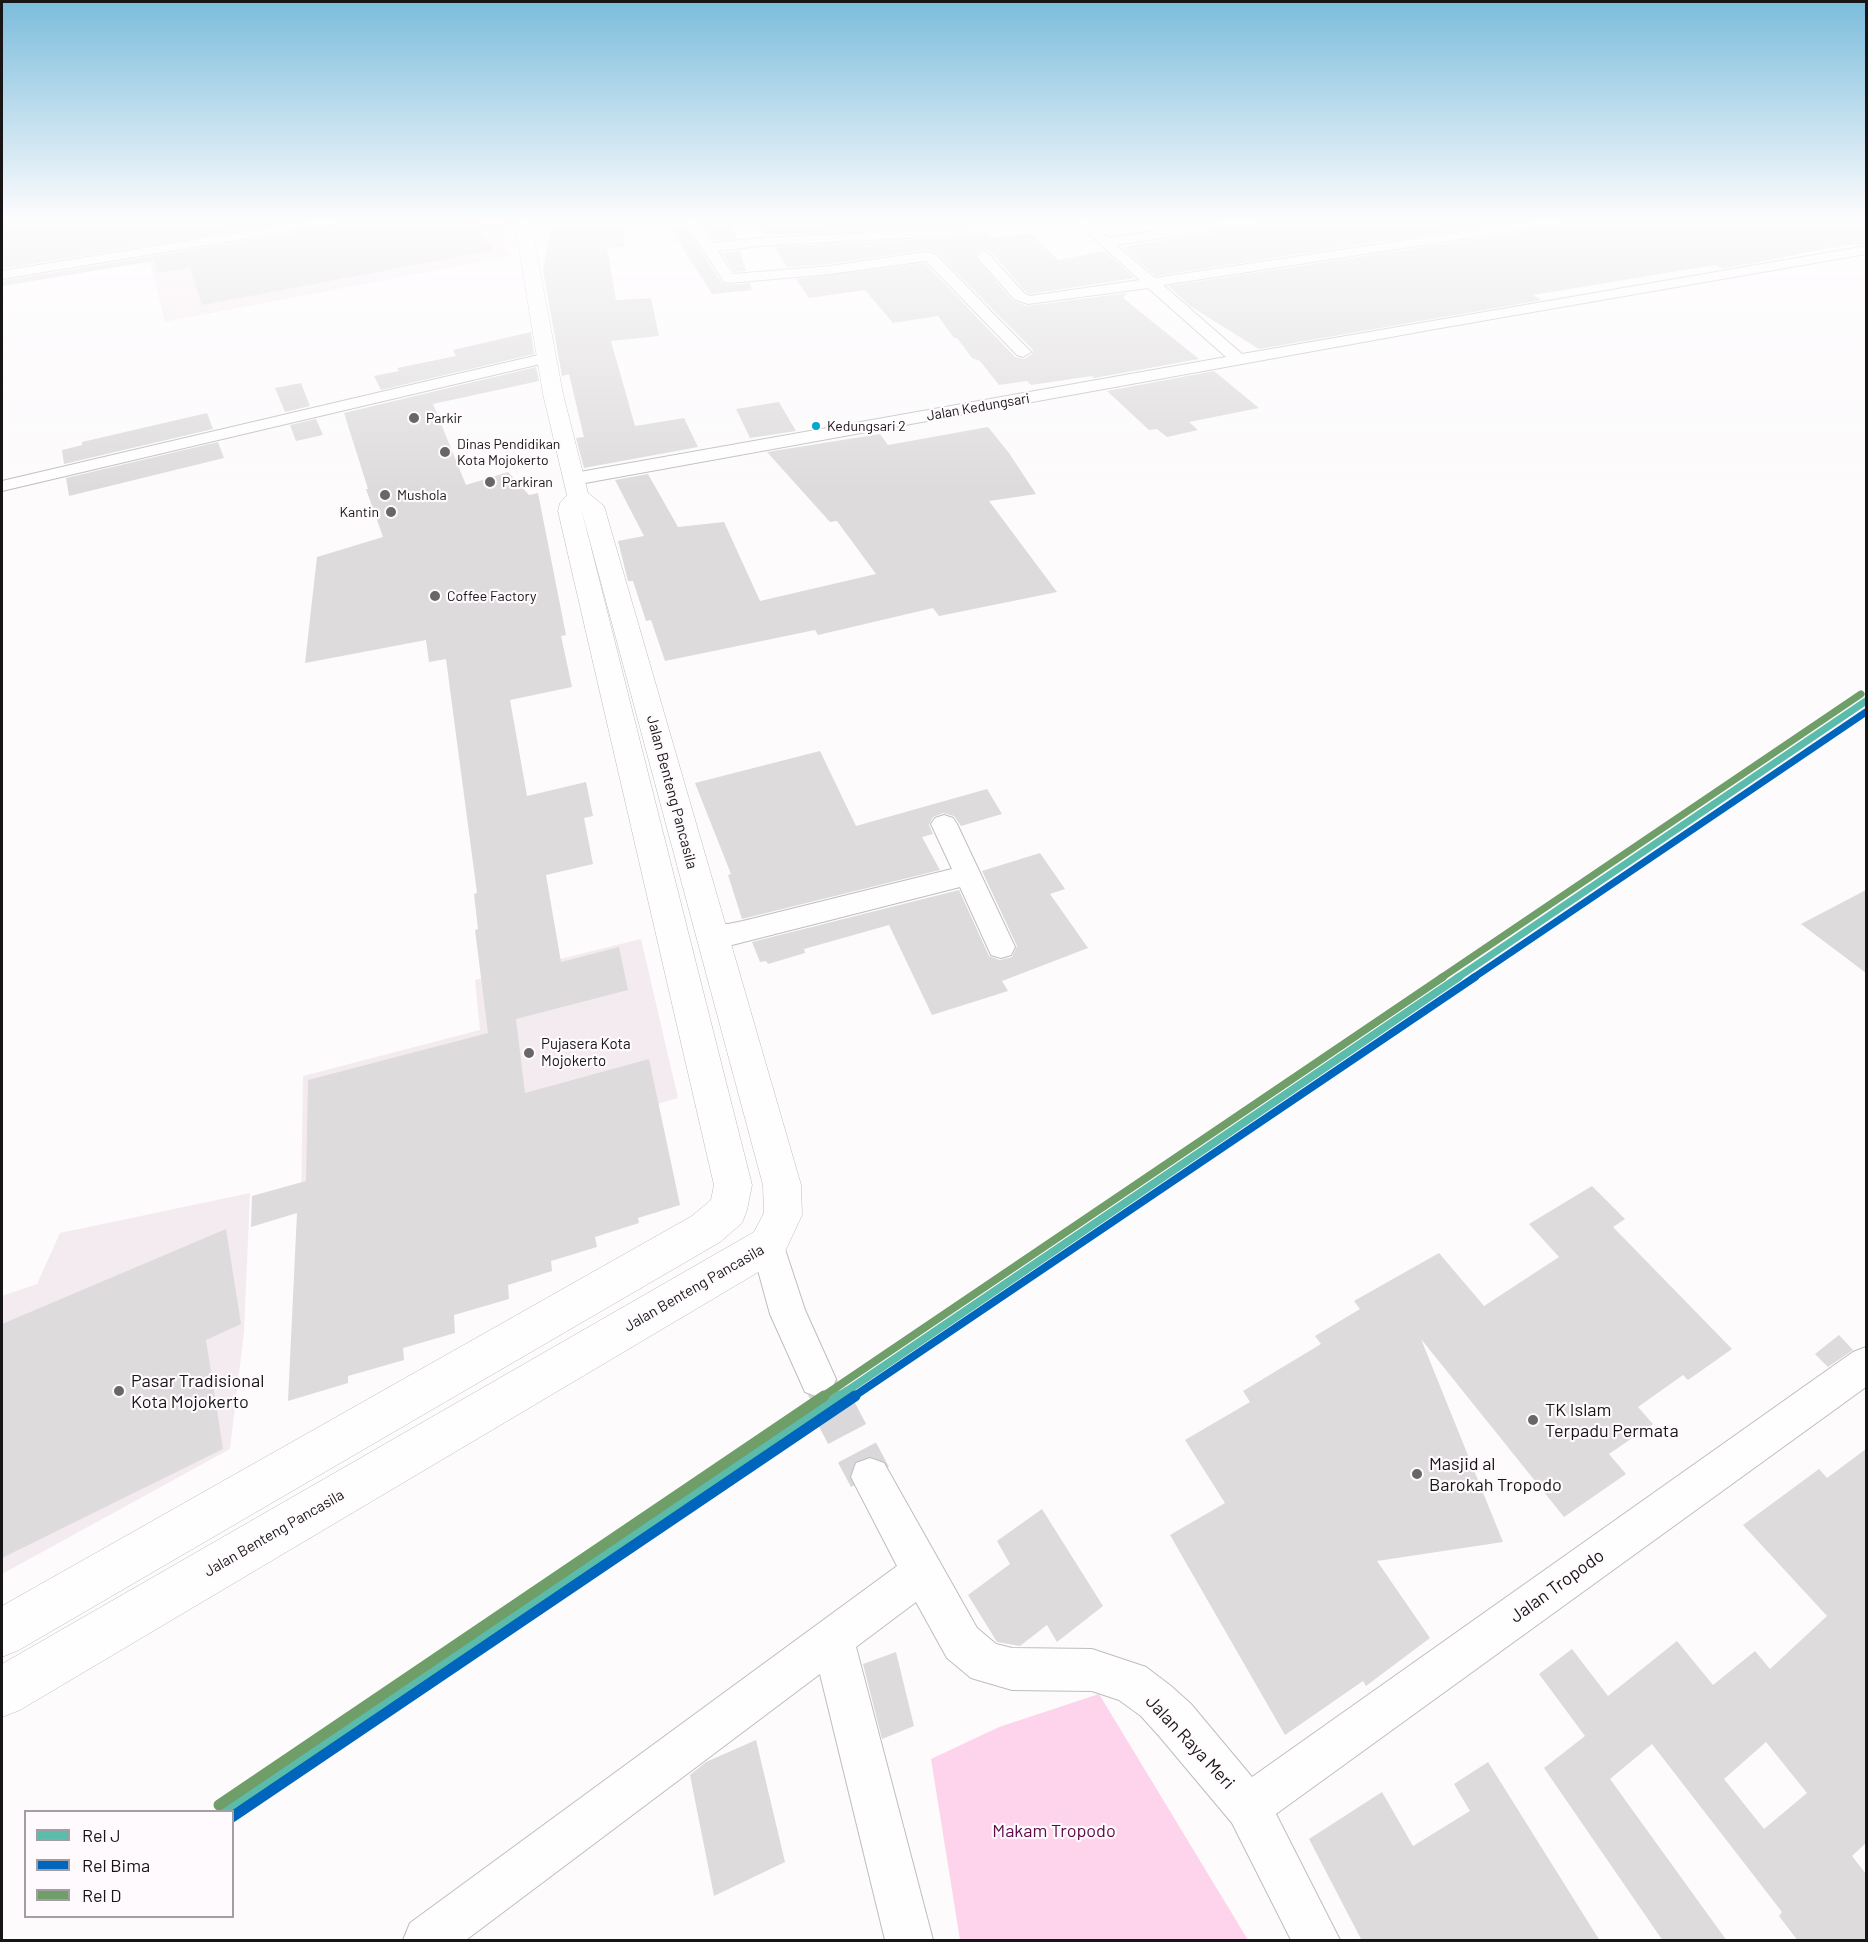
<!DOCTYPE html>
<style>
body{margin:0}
#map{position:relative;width:1868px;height:1942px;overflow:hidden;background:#fdfbfc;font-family:Barlow,sans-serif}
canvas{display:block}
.frame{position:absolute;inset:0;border:3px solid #171516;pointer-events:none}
.legend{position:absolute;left:24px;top:1810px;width:210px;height:108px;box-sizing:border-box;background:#fefafd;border:2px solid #a29ea1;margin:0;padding:8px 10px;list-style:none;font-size:18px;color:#171516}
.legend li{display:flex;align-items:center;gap:12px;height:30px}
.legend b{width:30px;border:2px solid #a29ea1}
</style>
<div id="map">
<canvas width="1868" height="1942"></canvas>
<div class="frame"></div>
<ul class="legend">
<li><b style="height:8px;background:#5cbcac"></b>Rel J</li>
<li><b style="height:8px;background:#0065bd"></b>Rel Bima</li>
<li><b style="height:8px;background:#6f9e68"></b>Rel D</li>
</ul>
</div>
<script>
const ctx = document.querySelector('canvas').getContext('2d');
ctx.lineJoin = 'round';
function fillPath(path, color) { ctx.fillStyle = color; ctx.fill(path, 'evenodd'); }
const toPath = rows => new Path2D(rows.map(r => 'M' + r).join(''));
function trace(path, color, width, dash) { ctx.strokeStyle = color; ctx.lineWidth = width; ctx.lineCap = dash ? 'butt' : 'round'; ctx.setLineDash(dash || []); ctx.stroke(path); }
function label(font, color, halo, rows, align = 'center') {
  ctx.font = font + ' Barlow,sans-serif'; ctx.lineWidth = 4.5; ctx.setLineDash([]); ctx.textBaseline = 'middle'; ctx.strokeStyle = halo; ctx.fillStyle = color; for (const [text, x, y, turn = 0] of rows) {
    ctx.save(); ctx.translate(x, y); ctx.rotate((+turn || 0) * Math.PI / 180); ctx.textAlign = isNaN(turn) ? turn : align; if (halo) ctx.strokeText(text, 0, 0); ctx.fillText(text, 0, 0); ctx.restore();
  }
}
const built = toPath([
 [420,218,502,218,507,250,511,256,165,322,150,263],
 [641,939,678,1098,301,1206,303,1076,480,1030,475,980],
 [250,1193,244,1332,230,1449,2,1574,2,1296,37,1284,60,1233]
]);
const green = toPath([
 [1099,1694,1248,1940,960,1940,931,1759,999,1727]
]);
const stream = toPath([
 [2,218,6,218]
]);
const building = toPath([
 [56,218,160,218,161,220,178,218,315,218,2,269,2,226],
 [356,218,469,218,494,250,202,305,190,268,157,273,154,261,2,286,2,281,347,224],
 [580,218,625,218,624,247,607,248,616,300,651,298,659,336,611,341,635,426,684,418,698,447,584,468,576,438,584,437,582,429,569,374,562,376,543,270,552,219],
 [698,218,725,218,732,225,736,238,713,241],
 [753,218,966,218,976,225,765,235],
 [1274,218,1466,218,1482,226,1156,276,1122,247,1265,224],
 [1614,218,1866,218,1866,244,1846,245,1722,269,1715,265,1533,295,1542,300,1259,349,1190,306,1168,286],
 [681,220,722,283,729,285,750,283,752,290,712,294,666,222],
 [986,233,992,238,1031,233,1058,260,1104,251,1135,278,1030,294,1025,291,990,251,982,250,974,256,1012,300,1027,306,1127,293,1123,298,1199,359,1094,378,1092,376,1031,385,1027,381,999,385,980,361,972,358,957,338,954,338,938,316,893,323,865,290,809,298,796,279,925,263,1015,357,1024,359,1032,354,1033,350,937,253,925,250,830,264,787,267,774,247,978,236],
 [740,251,746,271,734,272,722,253],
 [531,332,534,354,381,390,374,376,399,371,397,368,456,356,453,350],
 [536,367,539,381,433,404,466,485,508,472,529,495,538,493,566,635,561,636,572,687,510,700,527,796,586,782,593,816,584,818,593,864,546,875,561,962,619,947,628,990,516,1019,525,1093,649,1059,680,1205,638,1218,639,1223,595,1237,597,1247,551,1261,552,1271,508,1285,509,1299,454,1315,455,1333,403,1348,404,1360,348,1376,348,1383,288,1401,297,1213,251,1227,252,1196,306,1181,308,1080,488,1033,475,930,478,929,474,894,477,893,446,659,429,662,426,640,305,663,317,557,383,537,366,489,368,489,344,413],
 [1214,371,1259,408,1189,422,1198,430,1167,437,1157,429,1149,430,1107,391],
 [301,383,310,406,285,412,275,388],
 [779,402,796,431,750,438,736,409],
 [207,413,213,429,64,464,62,450,82,445,82,442],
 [316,419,323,435,296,441,290,425],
 [988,427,1009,453,1036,494,989,501,1057,592,939,616,933,608,818,635,815,630,665,661,651,620,646,621,633,581,628,581,618,541,644,536,615,480,648,474,678,527,724,522,760,601,876,574,837,521,830,522,767,452,880,434,888,445],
 [218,442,224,458,69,496,66,478],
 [820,751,856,826,987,789,1002,814,961,826,954,816,943,813,933,817,929,825,933,834,922,837,940,870,742,919,728,875,731,874,695,783],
 [1040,853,1065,889,1050,894,1088,948,1002,981,1008,991,932,1015,889,925,804,949,805,953,768,964,766,961,760,962,752,942,959,890,989,956,1000,960,1012,957,1017,946,982,871],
 [1866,890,1866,973,1801,924],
 [1592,1186,1625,1219,1613,1227,1732,1349,1688,1380,1683,1375,1638,1407,1653,1424,1609,1454,1626,1474,1564,1517,1421,1339,1503,1542,1377,1561,1430,1638,1366,1686,1363,1681,1285,1735,1170,1535,1225,1503,1185,1440,1250,1402,1243,1391,1321,1344,1315,1336,1360,1309,1354,1301,1439,1253,1484,1306,1559,1257,1529,1224],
 [226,1229,241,1324,206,1340,223,1449,2,1558,2,1324],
 [1839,1335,1853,1350,1828,1367,1815,1354],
 [1866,1449,1866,1843,1852,1856,1866,1874,1866,1941,1798,1941,1779,1916,1782,1912,1652,1744,1610,1779,1727,1941,1663,1941,1544,1768,1585,1736,1539,1674,1572,1649,1608,1696,1677,1641,1713,1685,1755,1651,1770,1669,1827,1616,1743,1525,1819,1469,1827,1478],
 [1766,1742,1807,1793,1764,1829,1724,1779],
 [1042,1509,1103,1606,1057,1642,1047,1625,1020,1646,997,1642,968,1595,1010,1564,997,1541],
 [896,1652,914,1726,882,1739,863,1664],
 [756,1740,785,1862,714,1896,690,1775,706,1762],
 [1488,1762,1600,1941,1362,1941,1309,1839,1382,1792,1413,1846,1470,1811,1454,1784]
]);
const minorTunnelFar1 = toPath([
 [818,1379,828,1397]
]);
const minorTunnel = toPath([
 [827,1396,870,1477]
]);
const minor = toPath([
 [326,218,354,218,347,222,2,279,2,271,326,218],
 [682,218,695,218,712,243,759,238,983,227,985,230,983,233,978,234,759,246,718,251,733,274,830,266,925,252,930,253,936,255,1031,352,1023,357,1017,355,926,261,830,274,729,283,724,282,682,218],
 [1071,218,1085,218,1108,238,1242,218,1272,218,1265,222,1116,245,1155,278,1551,218,1580,218,1573,222,1163,285,1242,354,1866,246,1866,254,1435,329,574,485,568,483,565,479,568,475,574,473,1226,357,1148,288,1028,304,1014,299,976,256,983,252,988,253,1024,293,1030,296,1140,280,1071,218],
 [547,353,555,358,553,361,2,491,2,481,547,353],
 [944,815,953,818,957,824,1015,947,1011,955,1001,958,991,955,960,887,728,946,701,942,697,934,701,926,711,923,728,924,743,921,952,869,931,824,935,818,944,815],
 [768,1229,780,1234,805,1310,836,1379,831,1392,818,1397,805,1392,770,1314,751,1245,756,1234,768,1229],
 [1866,1347,1866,1387,1276,1814,1340,1940,1291,1940,1232,1823,1159,1736,1141,1716,1119,1700,1092,1691,1012,1690,971,1678,947,1658,916,1602,856,1647,933,1940,885,1940,820,1674,466,1940,403,1940,410,1923,897,1566,851,1477,856,1463,870,1458,884,1463,977,1628,996,1644,1012,1648,1092,1649,1146,1667,1171,1686,1191,1704,1252,1777,1853,1352,1866,1347]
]);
const tertiary = toPath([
 [514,218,530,218,563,394,588,493,604,506,801,1185,802,1215,782,1258,20,1710,2,1717,2,1664,754,1232,764,1213,763,1185,581,508,752,1185,747,1210,742,1223,720,1242,19,1650,2,1657,2,1606,692,1216,711,1200,714,1185,558,511,560,503,567,495,543,394,514,218]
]);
const rail1Far2 = toPath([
 [1457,978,1866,701]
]);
const rail1Far1 = toPath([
 [838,1397,1459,977]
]);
const rail1 = toPath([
 [225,1812,840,1396]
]);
const rail2Far2 = toPath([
 [1473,978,1866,712]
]);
const rail2Far1 = toPath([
 [853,1397,1475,977]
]);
const rail2 = toPath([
 [232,1817,855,1396]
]);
const rail3Far2 = toPath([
 [1441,978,1861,694]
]);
const rail3Far1 = toPath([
 [822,1397,1443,977]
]);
const rail3 = toPath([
 [219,1805,824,1396]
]);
const markers = [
 [414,418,6,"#686666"],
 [816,426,5,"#00a9ce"],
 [445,452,6,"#686666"],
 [490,482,6,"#686666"],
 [385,495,6,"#686666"],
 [391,512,6,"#686666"],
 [435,596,6,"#686666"],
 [529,1053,6,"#686666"],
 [119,1391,6,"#686666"],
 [1533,1420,6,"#686666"],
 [1417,1474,6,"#686666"]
];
const farStreetnames = [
 ["Jalan Kedungsari",978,407,-10]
];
const farPoinames = [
 ["Parkir",426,418],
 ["Dinas Pendidikan",457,444],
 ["Kota Mojokerto",457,460],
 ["Parkiran",502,482],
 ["Mushola",397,495],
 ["Kantin",379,512,"right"],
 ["Coffee Factory",447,596]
];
const busNames = [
 ["Kedungsari 2",827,426]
];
const streetNames = [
 ["Jalan Benteng Pancasila",672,792,75],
 ["Jalan Benteng Pancasila",694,1288,-30],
 ["Jalan Benteng Pancasila",274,1533,-30]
];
const poiNames = [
 ["Pujasera Kota",541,1044],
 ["Mojokerto",541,1061]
];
const nearPoinames = [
 ["Pasar Tradisional",131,1381],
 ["Kota Mojokerto",131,1402],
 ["TK Islam",1545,1410],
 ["Terpadu Permata",1545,1431],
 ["Masjid al",1429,1464],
 ["Barokah Tropodo",1429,1485]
];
const nearStreetnames = [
 ["Jalan Tropodo",1557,1586,-36],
 ["Jalan Raya Meri",1190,1742,47]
];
const nearParknames = [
 ["Makam Tropodo",1054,1831]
];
fillPath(built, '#f4ebf0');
fillPath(green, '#fed4ed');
trace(stream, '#78c9c9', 10);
fillPath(building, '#dddbdc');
trace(minorTunnelFar1, '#dad8da', 33, [33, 16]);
trace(minorTunnel, '#dad8da', 43, [43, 21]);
trace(minor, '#bfbdbe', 2);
trace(tertiary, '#bfbdbe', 1);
fillPath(minor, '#fffeff');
fillPath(tertiary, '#fffeff');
trace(rail1Far2, '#5cbcac', 7);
trace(rail1Far1, '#5cbcac', 8);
trace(rail1, '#5cbcac', 11);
trace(rail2Far2, '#0065bd', 7);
trace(rail2Far1, '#0065bd', 8);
trace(rail2, '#0065bd', 11);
trace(rail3Far2, '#6f9e68', 7);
trace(rail3Far1, '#6f9e68', 8);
trace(rail3, '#6f9e68', 11);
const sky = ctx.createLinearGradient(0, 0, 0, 489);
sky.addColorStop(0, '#7bbcdc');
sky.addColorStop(0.45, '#fefdfe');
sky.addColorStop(1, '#fefdfe00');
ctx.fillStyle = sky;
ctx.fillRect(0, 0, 1868, 489);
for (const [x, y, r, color] of markers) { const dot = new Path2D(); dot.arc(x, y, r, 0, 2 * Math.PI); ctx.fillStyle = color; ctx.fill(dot); trace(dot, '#fefafd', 2); }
label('14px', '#171516', '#fefafd', farStreetnames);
label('14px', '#171516', '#fefafd', farPoinames, 'left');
label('14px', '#171516', '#fefafd', busNames, 'left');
label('15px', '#171516', '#fefafd', streetNames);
label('15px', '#171516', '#fefafd', poiNames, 'left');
label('18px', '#171516', '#fefafd', nearPoinames, 'left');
label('18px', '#171516', '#fefafd', nearStreetnames);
label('18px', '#5f0947', '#fefafd', nearParknames);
</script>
